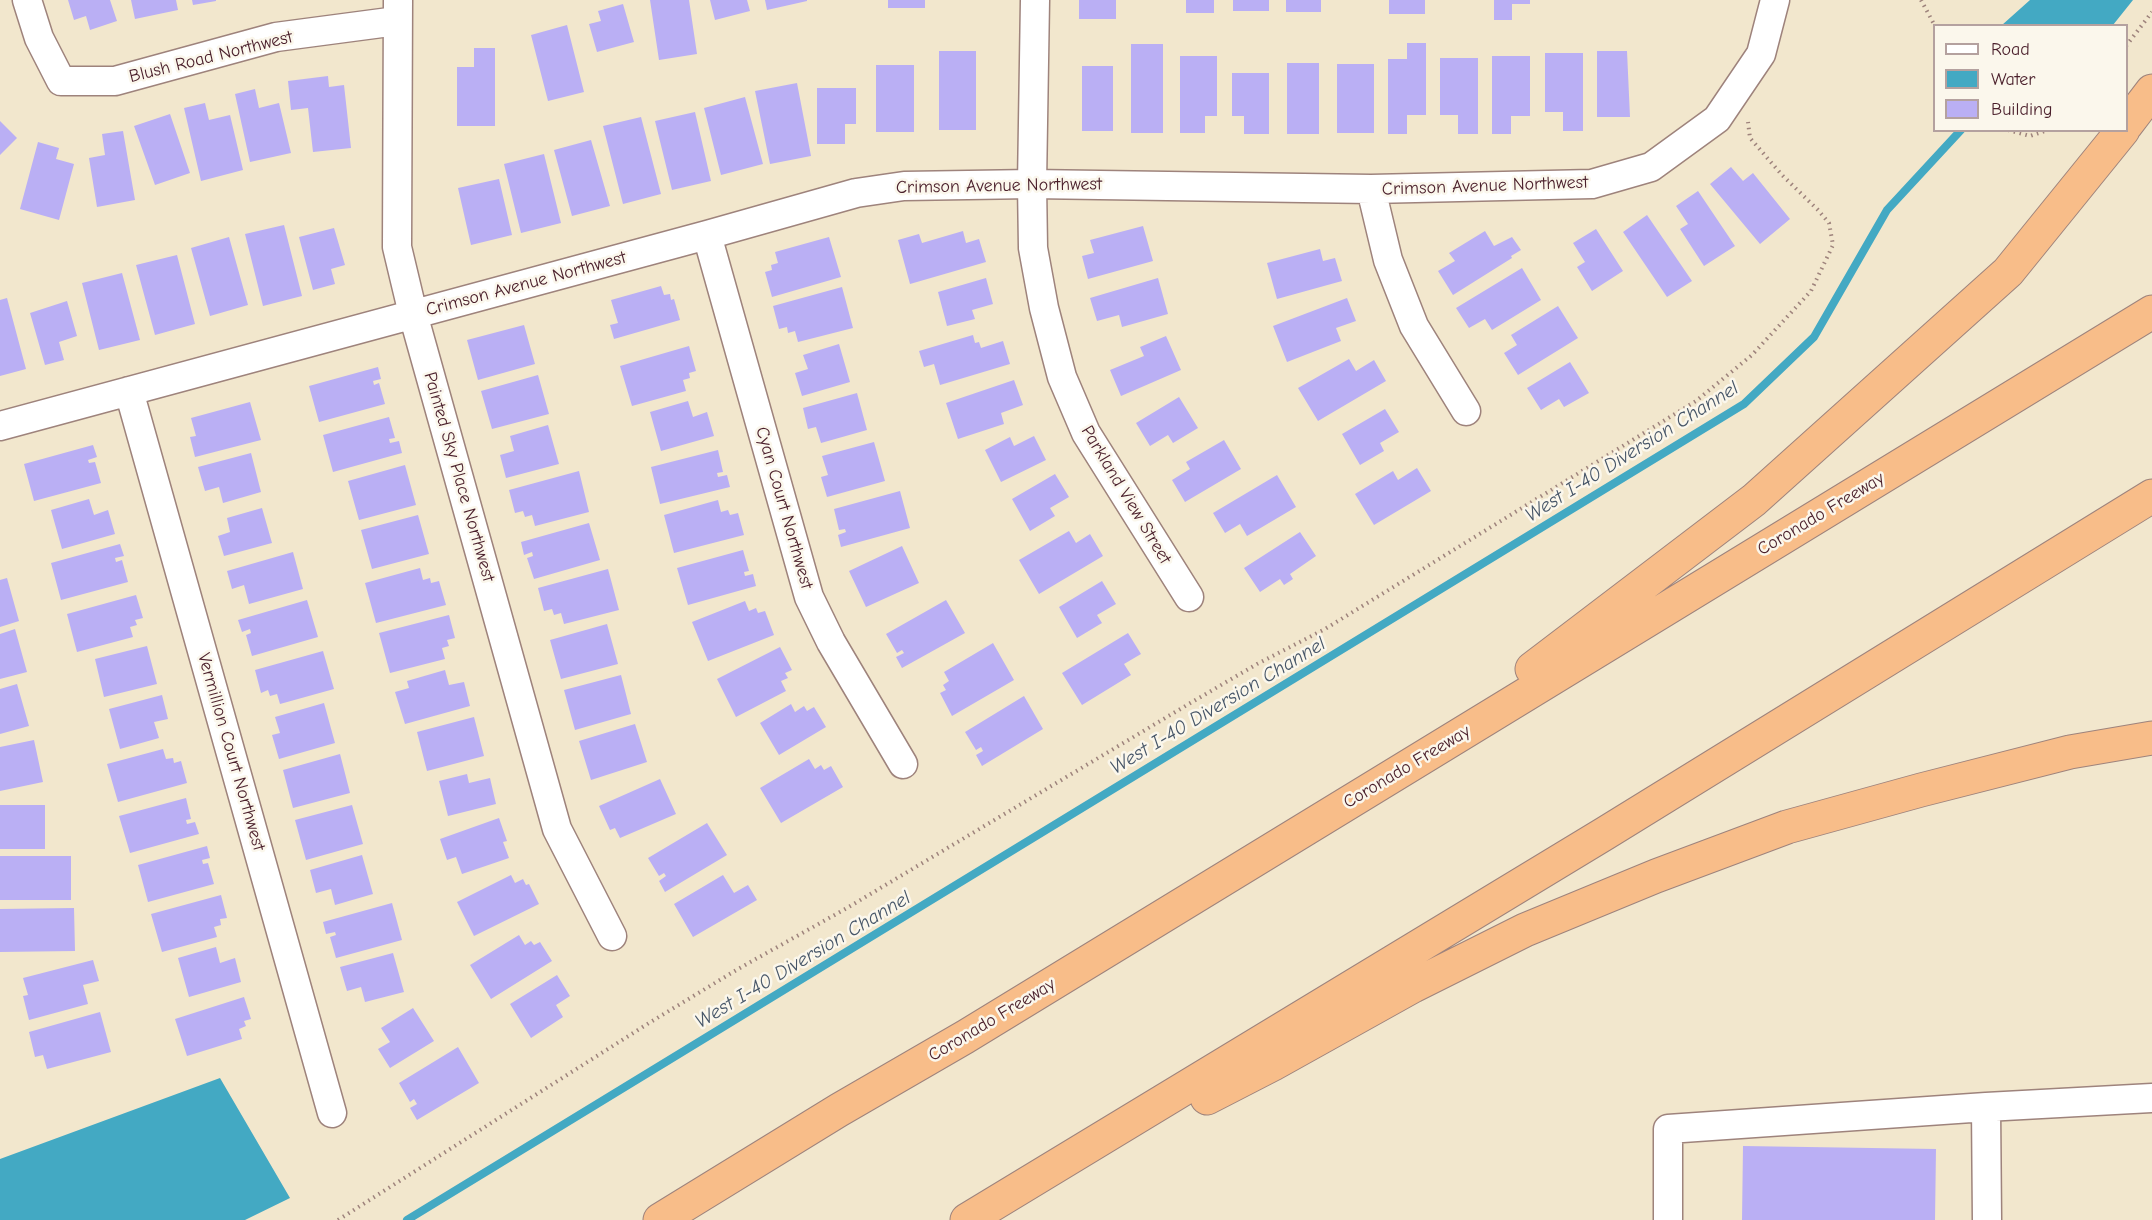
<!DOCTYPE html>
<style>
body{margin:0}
#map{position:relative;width:2152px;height:1220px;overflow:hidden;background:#f2e7cd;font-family:"Comic Neue",sans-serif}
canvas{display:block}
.legend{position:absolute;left:1933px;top:24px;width:195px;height:108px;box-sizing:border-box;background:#fbf7ec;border:2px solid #b4a19f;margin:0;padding:8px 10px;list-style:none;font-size:18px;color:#4a1f2b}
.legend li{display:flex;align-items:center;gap:12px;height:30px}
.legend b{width:30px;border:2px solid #b4a19f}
</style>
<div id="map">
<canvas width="2152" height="1220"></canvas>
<ul class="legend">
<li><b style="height:8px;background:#fff"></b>Road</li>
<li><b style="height:16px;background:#43a9c3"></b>Water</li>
<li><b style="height:16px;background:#baaff4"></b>Building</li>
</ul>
</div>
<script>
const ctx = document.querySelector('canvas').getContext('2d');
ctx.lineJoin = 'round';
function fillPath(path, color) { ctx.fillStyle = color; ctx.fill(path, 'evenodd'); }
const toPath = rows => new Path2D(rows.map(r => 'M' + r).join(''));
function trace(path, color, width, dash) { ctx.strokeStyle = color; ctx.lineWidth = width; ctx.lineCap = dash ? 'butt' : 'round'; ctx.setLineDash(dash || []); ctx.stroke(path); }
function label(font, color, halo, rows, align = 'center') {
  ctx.font = font + ' "Comic Neue",sans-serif'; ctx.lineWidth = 5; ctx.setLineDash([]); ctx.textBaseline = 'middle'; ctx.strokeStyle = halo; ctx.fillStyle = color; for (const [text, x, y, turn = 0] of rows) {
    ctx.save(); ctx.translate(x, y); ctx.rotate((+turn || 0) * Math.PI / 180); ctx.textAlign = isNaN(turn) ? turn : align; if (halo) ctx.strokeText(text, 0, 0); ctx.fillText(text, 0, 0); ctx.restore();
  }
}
const water = toPath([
 [2030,0,2133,0,2113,25,2002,25],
 [220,1078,290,1198,245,1220,0,1220,0,1159]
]);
const stream = toPath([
 [407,1220,1744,404,1814,337,1887,210,1961,130]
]);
const building = toPath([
 [68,0,110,0,117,21,90,30,86,16,74,20],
 [131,0,176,0,178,10,135,19],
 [192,0,216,0,216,1,193,5],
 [650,0,689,0,697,54,659,60],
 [710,0,747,0,750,11,715,20],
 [765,0,807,0,807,1,767,10],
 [888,0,925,0,925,8,888,8],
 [1079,0,1116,0,1116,19,1079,19],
 [1186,0,1214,0,1214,13,1186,13],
 [1233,0,1269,0,1269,11,1233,11],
 [1286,0,1321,0,1321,12,1286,12],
 [1389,0,1425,0,1425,14,1389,14],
 [1494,0,1530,0,1530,4,1512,4,1512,20,1494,20],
 [623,4,634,42,597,52,589,24,601,21,598,11],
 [567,25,584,92,548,101,531,35],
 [1407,43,1426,43,1426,115,1407,115,1407,134,1388,134,1388,59,1407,59],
 [1131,44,1163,44,1163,133,1131,133],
 [474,48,495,48,495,126,457,126,457,67,474,67],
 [939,51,976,51,976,130,939,130],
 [1597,51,1627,51,1630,117,1597,117],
 [1545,53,1583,53,1583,131,1563,131,1563,112,1545,112],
 [1180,56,1217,56,1217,116,1205,116,1205,133,1180,133],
 [1492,56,1530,56,1530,116,1511,116,1511,134,1492,134],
 [1440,58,1478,58,1478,134,1458,134,1458,115,1440,115],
 [1287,63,1319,63,1319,134,1287,134],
 [1337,64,1374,64,1374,133,1337,133],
 [876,65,914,65,914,132,876,132],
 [1082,66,1113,66,1113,131,1082,131],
 [1232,73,1269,73,1269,134,1244,134,1244,116,1232,116],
 [328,76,329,87,344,85,351,148,313,152,308,108,291,110,288,81],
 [797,83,811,156,770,164,755,91],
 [817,88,856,88,856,124,845,124,845,144,817,144],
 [255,89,259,108,279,103,291,153,250,162,235,94],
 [745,97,763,164,721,175,704,108],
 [205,103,209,120,230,115,243,170,201,181,184,108],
 [695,112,711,181,672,190,655,121],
 [170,114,190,173,155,185,134,126],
 [641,117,661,194,623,204,603,126],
 [0,121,17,138,0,155],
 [123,131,135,200,97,207,89,158,105,155,102,134],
 [591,140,610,206,572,216,554,150],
 [38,142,59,148,56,159,74,164,59,220,20,209],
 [544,154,561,223,521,233,504,164],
 [1731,167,1743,181,1753,173,1790,219,1760,244,1710,184],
 [499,179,512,235,471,245,458,188],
 [1698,191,1735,246,1704,266,1680,229,1688,224,1676,206],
 [1647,215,1692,281,1667,297,1623,232],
 [284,225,302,296,263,306,245,234],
 [1143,226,1153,261,1088,279,1082,256,1094,253,1090,240],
 [334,228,345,265,331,269,335,284,313,290,299,237],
 [1596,229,1623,271,1592,291,1577,267,1585,262,1573,243],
 [963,231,966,243,979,239,986,262,910,284,898,240,919,234,922,243],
 [1485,231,1494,246,1512,237,1521,250,1511,256,1512,258,1453,295,1438,271,1455,261,1449,253],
 [229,237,248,305,210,316,191,248],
 [829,237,841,277,772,297,765,272,772,270,771,265,778,263,775,252],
 [1320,249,1323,261,1335,258,1342,281,1277,299,1267,263],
 [177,255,195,324,155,335,136,265],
 [1522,268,1541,300,1492,330,1485,319,1469,328,1456,308],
 [122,273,140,340,99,350,82,283],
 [986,278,993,304,972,310,975,319,947,326,938,292],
 [1158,278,1168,314,1122,327,1119,315,1097,321,1090,298],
 [661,286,664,295,670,294,671,300,674,299,680,320,614,339,610,325,618,323,611,300],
 [842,287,853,328,798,342,795,331,788,333,787,327,779,329,773,306],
 [7,298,26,369,0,376,0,300],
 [1347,298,1356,321,1336,328,1341,341,1287,362,1273,326],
 [67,301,77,336,59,342,64,360,45,365,30,313],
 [1558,306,1578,338,1518,375,1504,353,1517,345,1511,335],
 [524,325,535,364,478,380,467,340],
 [973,335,975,343,979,342,981,348,1003,341,1010,364,940,385,934,364,924,367,919,351],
 [1166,336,1181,370,1121,396,1110,370,1144,356,1140,347],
 [839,344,850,382,802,396,795,373,808,369,803,355],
 [689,346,696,371,689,373,690,378,683,380,686,391,632,406,620,366],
 [1349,359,1356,371,1374,360,1386,381,1318,421,1298,388],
 [1570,362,1589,393,1564,407,1559,399,1541,410,1527,388],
 [378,367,381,379,373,381,374,385,379,383,385,404,319,422,309,386],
 [538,375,549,414,492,429,481,391],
 [1014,380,1023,405,1001,413,1004,424,958,439,946,403],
 [857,393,867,430,821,443,816,427,808,429,803,408],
 [1179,397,1198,428,1173,443,1168,435,1150,446,1136,423],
 [688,401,693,417,707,412,714,436,661,451,650,412],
 [250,402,261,440,195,457,190,437,196,436,191,418],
 [1385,409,1399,432,1380,443,1384,451,1360,465,1342,434],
 [389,417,395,438,389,439,390,443,399,441,402,453,333,472,323,435],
 [548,425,559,464,506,478,500,455,514,451,510,436],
 [1034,436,1046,460,1001,482,985,450,1010,437,1014,446],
 [1224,440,1241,469,1185,502,1172,480,1190,469,1186,462],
 [874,442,885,481,827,497,821,477,828,475,822,456],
 [93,445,97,457,88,460,89,463,95,462,101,483,34,501,24,464],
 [718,450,723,472,717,473,718,477,727,475,730,487,660,504,651,467],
 [251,453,261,492,223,503,219,487,205,491,198,467],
 [405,465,416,505,359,520,348,481],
 [1417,468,1431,491,1374,525,1355,494,1393,471,1398,480],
 [579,471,589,512,535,526,532,515,525,517,523,511,515,513,509,490],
 [1055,474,1069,497,1050,508,1055,516,1030,531,1012,499],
 [1277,475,1296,507,1247,536,1240,524,1225,533,1213,513],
 [900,491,910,528,841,547,838,535,846,532,845,529,839,530,834,509],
 [89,499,94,515,108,510,115,534,62,549,51,510],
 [718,500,721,512,728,510,730,515,738,513,744,535,674,553,664,515],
 [262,508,272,543,224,556,218,536,230,532,227,518],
 [418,515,429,554,372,569,361,530],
 [589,523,600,560,534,579,527,558,533,556,532,552,524,555,521,542],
 [1069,531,1076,543,1090,534,1103,556,1039,594,1019,560],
 [1300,532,1316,556,1290,574,1293,579,1284,585,1280,579,1260,592,1244,568],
 [120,544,124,556,115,558,116,562,122,560,128,582,61,600,51,563],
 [902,546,919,583,866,607,849,571],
 [743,550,749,571,744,572,745,576,753,574,756,586,688,605,677,568],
 [293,552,303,589,249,604,244,585,232,589,227,571],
 [420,568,423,580,430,578,431,583,439,581,446,605,376,623,365,583],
 [608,569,619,610,564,624,561,613,554,615,552,609,544,611,538,588],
 [7,578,19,621,0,627,0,580],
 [1102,581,1116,604,1097,615,1102,623,1077,638,1059,607],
 [136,595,143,618,135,620,137,625,130,627,133,637,77,652,67,614],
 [307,600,318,637,252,656,246,635,251,633,250,629,242,632,238,620],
 [946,600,965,633,902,668,896,657,904,653,902,650,897,653,886,634],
 [745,601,749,611,756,608,758,613,765,611,774,635,708,661,692,622],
 [449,615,455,638,447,640,449,646,442,648,445,659,390,673,379,633],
 [607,624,618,664,561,679,550,640],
 [15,629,27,672,0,679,0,634],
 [1128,633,1141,654,1124,664,1131,675,1082,705,1062,673],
 [993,643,1014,680,952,716,940,693,946,690,943,685,949,681,944,672],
 [147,646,157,684,104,697,95,659],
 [780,647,792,670,785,673,788,678,781,681,786,691,736,717,717,679],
 [323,651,334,689,280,704,277,694,270,696,268,690,261,693,255,670],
 [445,670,449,685,464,682,470,706,405,724,395,692,409,688,407,681],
 [621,675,631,714,575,730,564,690],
 [17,684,29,726,0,734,0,689],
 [162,695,168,719,154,722,159,738,120,749,109,709],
 [1024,696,1043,729,982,766,976,755,983,751,981,747,976,750,965,732],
 [324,703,335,743,279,759,272,735,280,733,275,717],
 [791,704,795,712,804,706,807,711,814,707,826,727,779,755,760,723],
 [474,717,484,756,427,771,417,732],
 [635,724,647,762,591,780,579,741],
 [34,740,43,782,0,791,0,747],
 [163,749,166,759,173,758,174,763,181,761,187,783,118,802,107,764],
 [340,754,350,793,293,808,283,770],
 [809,759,815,769,821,765,824,770,831,766,843,787,781,823,760,788],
 [467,774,469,783,490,778,496,804,448,816,439,781],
 [660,779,676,814,620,838,615,828,610,830,599,806],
 [186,798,191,819,186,820,187,824,195,822,199,834,130,853,119,816],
 [0,805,45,805,45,849,0,849],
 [352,805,363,844,306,860,295,820],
 [499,818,507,841,503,842,509,858,462,874,456,857,447,860,440,839],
 [707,823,727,855,665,892,659,881,666,876,664,873,659,876,648,858],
 [207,846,210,858,202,860,203,864,208,863,214,884,148,902,138,865],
 [362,855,373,894,335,905,331,889,316,893,310,870],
 [0,856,71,856,71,900,0,900],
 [511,875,515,883,523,879,526,885,529,884,539,904,474,936,457,902],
 [723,875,734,893,748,885,757,900,693,937,674,904],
 [221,895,227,918,220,919,221,925,214,927,217,937,162,952,151,914],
 [392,903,402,940,336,958,330,937,336,935,335,932,326,934,323,922],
 [74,908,75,951,0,952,0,909],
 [519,935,525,945,531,941,534,945,540,942,552,961,491,999,470,965],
 [216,947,220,963,235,958,241,982,189,997,178,958],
 [393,953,404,992,365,1002,361,987,347,991,340,967],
 [93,960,99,981,83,985,88,1004,29,1020,23,996,28,995,23,978],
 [557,975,570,996,556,1005,563,1017,531,1038,510,1004],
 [244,997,251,1019,244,1021,246,1026,239,1029,242,1039,187,1056,175,1019],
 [413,1008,434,1041,390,1068,378,1049,390,1042,381,1028],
 [100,1012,111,1052,47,1069,43,1055,35,1057,29,1032],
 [458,1047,479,1083,417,1120,410,1108,417,1104,414,1099,410,1102,399,1083],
 [1743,1146,1936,1149,1935,1220,1742,1220]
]);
const path = toPath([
 [1921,0,1935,26],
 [2126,46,2152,12],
 [2008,130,2030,136,2048,130],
 [338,1220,649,1023,738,969,847,908,1187,705,1257,664,1325,629,1696,401,1752,355,1811,291,1833,245,1829,223,1818,210,1782,175,1750,138,1748,122]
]);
const minor = toPath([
 [27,0,39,38,61,81,115,81,276,37,397,21],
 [398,0,397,247,413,314,557,829,612,936],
 [1035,0,1032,184,1033,248,1044,308,1062,377,1086,433,1189,597],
 [1371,189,1388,260,1414,326,1466,411],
 [707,235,809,597,831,642,903,764],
 [129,391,332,1113],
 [0,426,707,235,856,193,904,186,1032,184,1371,189,1592,184,1651,167,1717,119,1761,54,1775,0],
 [1986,1107,2152,1098],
 [1668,1220,1668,1129,1986,1107,1987,1220]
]);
const highway = toPath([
 [2126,125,2152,91],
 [1532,669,1754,500,2008,272,2123,130],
 [1207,1098,1273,1064,1413,986,1525,930,1656,876,1787,827,1921,790,2070,752,2152,738],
 [660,1220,839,1110,965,1037,2152,312],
 [967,1220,1604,834,2152,496]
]);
const streetNames = [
 ["Blush Road Northwest",211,57,-14],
 ["Crimson Avenue Northwest",999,186,-1],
 ["Crimson Avenue Northwest",1485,186,-2],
 ["Crimson Avenue Northwest",526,284,-15],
 ["Painted Sky Place Northwest",459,477,74],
 ["Parkland View Street",1126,495,59],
 ["Cyan Court Northwest",784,508,74],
 ["Coronado Freeway",1821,514,-31],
 ["Vermillion Court Northwest",231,752,74],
 ["Coronado Freeway",1407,767,-31],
 ["Coronado Freeway",992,1020,-31]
];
const waterNames = [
 ["West I-40 Diversion Channel",1632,452,-32],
 ["West I-40 Diversion Channel",1218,706,-31],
 ["West I-40 Diversion Channel",803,960,-31]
];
fillPath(water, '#43a9c3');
trace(stream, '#43a9c3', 8);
fillPath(building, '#baaff4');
trace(minor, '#9e837c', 31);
trace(highway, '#9e837c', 35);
trace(path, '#9e837c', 4, [1.5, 4.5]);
trace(minor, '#fff', 28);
trace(highway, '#f8bd89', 33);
label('18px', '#4a1f2b', '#fbf7ec', streetNames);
label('italic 20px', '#475668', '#fbf7ec', waterNames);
</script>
